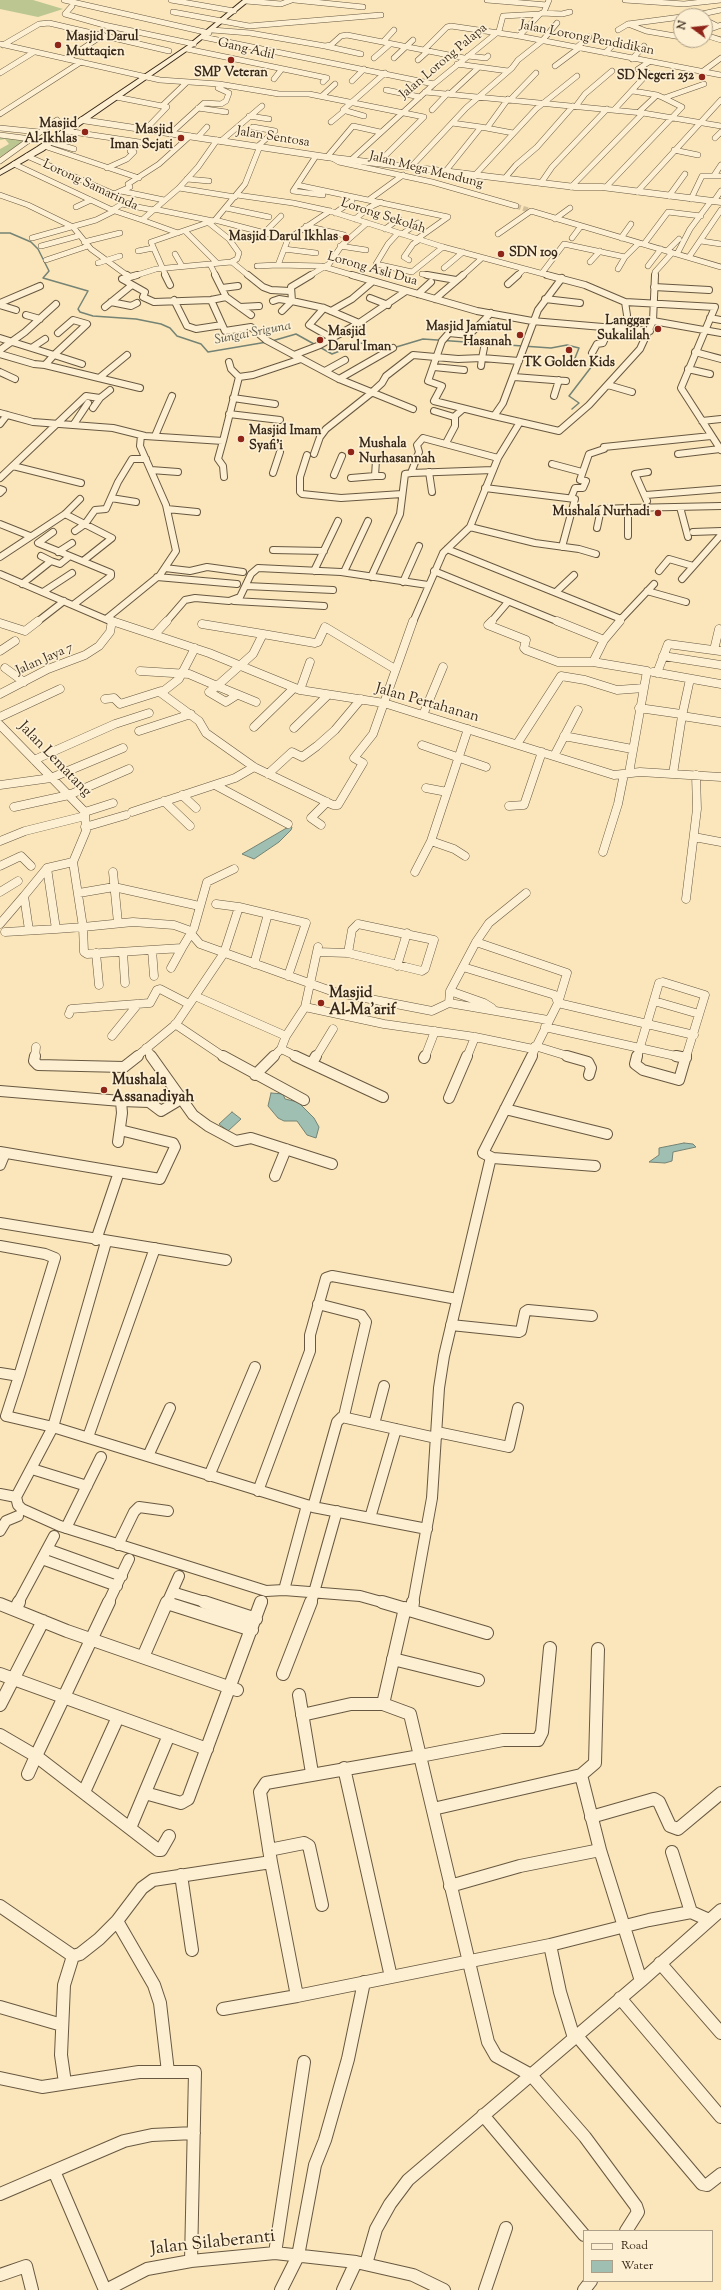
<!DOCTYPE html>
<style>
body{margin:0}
#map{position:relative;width:721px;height:2290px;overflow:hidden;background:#fae6ba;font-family:"Sorts Mill Goudy",serif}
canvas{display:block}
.legend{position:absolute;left:583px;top:2230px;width:130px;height:52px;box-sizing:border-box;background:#fcefd2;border:1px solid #ae9f88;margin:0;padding:5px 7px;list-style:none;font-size:12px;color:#382819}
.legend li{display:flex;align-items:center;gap:8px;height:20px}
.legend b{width:20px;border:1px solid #ae9f88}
.north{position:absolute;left:673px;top:8px;width:40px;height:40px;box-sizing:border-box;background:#fcefd2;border:1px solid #ae9f88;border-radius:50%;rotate:285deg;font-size:11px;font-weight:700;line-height:16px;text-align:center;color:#382819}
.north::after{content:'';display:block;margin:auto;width:14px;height:18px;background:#8f2418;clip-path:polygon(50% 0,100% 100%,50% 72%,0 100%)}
</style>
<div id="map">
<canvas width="721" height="2290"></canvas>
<ul class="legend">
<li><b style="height:5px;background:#fcefd2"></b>Road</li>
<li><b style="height:11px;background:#9ebfb2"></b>Water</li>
</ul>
<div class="north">N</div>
</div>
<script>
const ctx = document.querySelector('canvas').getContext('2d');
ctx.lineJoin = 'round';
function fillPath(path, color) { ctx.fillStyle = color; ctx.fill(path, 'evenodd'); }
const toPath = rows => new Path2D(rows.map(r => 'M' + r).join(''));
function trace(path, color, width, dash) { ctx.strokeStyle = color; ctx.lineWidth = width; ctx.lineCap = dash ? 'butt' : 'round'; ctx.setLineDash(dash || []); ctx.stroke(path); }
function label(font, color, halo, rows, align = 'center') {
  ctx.font = font + ' "Sorts Mill Goudy",serif'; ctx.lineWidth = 3.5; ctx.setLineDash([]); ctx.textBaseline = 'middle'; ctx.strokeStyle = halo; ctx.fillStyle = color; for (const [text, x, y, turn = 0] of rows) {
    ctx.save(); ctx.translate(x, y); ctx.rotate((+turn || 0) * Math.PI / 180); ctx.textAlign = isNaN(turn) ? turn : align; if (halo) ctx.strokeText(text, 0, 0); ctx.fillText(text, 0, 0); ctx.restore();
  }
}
const green = toPath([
 [0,0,33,0,63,9,38,17,0,9],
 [0,137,21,140,24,141,0,157,0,149,9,144,5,139,0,140]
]);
const water = toPath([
 [290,826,292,827,291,830,279,842,254,859,242,854,290,826],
 [271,1093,283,1094,285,1099,298,1102,314,1118,319,1127,316,1138,307,1135,297,1121,284,1121,278,1118,268,1106,271,1093],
 [232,1112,241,1119,228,1131,219,1124,232,1112],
 [684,1143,693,1144,696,1147,673,1152,672,1161,665,1163,649,1162,659,1155,659,1148,684,1143]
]);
const stream = toPath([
 [0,233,10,233,31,242,38,249,49,271,43,278,88,291,78,309,80,312,93,316,136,319,161,324,170,328,177,336,201,344,208,352,267,342],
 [272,341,296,334,332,354,360,343,393,348,423,339,551,348,567,345,579,348,573,363,592,366,569,396,579,403,572,409]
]);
const minorTunnel = toPath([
 [516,206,531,211]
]);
const minorFar4 = toPath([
 [64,0,209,33],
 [171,0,234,11],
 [294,0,363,7],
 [487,0,547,5],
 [625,0,684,4,721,0],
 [246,1,281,4,292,0],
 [72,6,65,14,104,25,194,44],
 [173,12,249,26,381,15],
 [542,13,562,14,570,12],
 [697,15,721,10],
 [681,17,628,24,646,31,681,37],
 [705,20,717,26],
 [212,30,250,33,325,46,331,45,341,36,347,35,464,58],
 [618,30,628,24],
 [705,31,721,25],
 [705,35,721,40],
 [519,36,540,14],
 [203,37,434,84],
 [383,42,394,30],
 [0,44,160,80,219,84,279,94,309,94,424,117,378,163],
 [3,45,39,24,49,23,169,51],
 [325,46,361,54],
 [577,47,589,37],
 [187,49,327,78,323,82],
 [424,50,447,27,451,26,519,36,721,75],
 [605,53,615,43],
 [468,56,486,58,488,56],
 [374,58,390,44],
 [394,58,413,40],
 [67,59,103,35],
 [632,59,644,46],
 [418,60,428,51],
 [555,66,579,48],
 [479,67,508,71],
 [638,69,649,62],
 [702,72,721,58],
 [0,73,34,52],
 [274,79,281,70],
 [352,81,364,69],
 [386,90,420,97],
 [633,91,657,95],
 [425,92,643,113,721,126],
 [451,93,479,67,457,64],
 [322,96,335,84],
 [116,97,167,107,145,130],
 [511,99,536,73],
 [162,106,186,83],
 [576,106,585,94,612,71],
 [198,108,226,112],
 [432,110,448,93],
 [614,110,648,73],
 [639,112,657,95,664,98,704,84],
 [0,114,81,62],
 [249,116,269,119],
 [364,116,343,110,385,73],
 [331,122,343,112],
 [452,123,481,127],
 [253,127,275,131,258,146],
 [0,128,39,132],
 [487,128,508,99],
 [66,131,139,142,156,147,164,146],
 [170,134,204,103,221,104,226,101,229,93,218,88,220,85],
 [0,135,31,139],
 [198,137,207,127],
 [715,138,721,132],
 [221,141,262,106],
 [50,142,74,149],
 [44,146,139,178],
 [674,150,698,155],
 [27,156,114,194,130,187,128,184,159,164,190,136],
 [316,156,293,191,323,195],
 [327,157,353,126,380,132],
 [332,158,339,162,432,182,516,206],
 [352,159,434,84,499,31,503,16,540,14,544,12,549,0],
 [0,161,57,120],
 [14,164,112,210,142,220,179,188,198,167,217,140],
 [411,167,466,108,512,68,518,60,542,41,557,23],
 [107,168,127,159,134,152,130,151],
 [445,172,481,127,513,133],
 [715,174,721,165],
 [475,175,536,109,577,76],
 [505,178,516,165,537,147,573,106],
 [187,179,209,181],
 [541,183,552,167,607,109],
 [297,185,448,217,417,239],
 [571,187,643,113],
 [606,187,682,107,664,98],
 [179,188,235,197],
 [121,191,164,200],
 [637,192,721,100],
 [0,195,28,205,73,227,91,249,128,276],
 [237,195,293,203,330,211,443,247,551,276],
 [669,196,685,174],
 [370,199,403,175],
 [691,199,702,176,721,176],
 [714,201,721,191],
 [76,207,91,200],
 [226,208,269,217],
 [154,209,213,221],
 [112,210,122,204,153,210],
 [335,213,352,201],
 [355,219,370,207,381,202],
 [555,219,570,208],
 [142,220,178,233],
 [215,220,288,239],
 [306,226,344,235],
 [385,229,399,219],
 [185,231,217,263],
 [398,233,388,244,376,264,412,272,443,247],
 [263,234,281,216],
 [402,234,418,223],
 [498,234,531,211,721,267],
 [32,238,96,220,114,211],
 [572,238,581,226],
 [621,238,631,224],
 [288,239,278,265,321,266,355,276],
 [288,239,330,211],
 [701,241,721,244],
 [84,242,120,233],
 [644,244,668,212,701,216],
 [41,246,78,236],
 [340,246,366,250],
 [284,249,316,253],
 [138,251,153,248],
 [667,251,679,239],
 [175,254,182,266],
 [677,254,690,229,711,201],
 [689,257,721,210],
 [46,260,88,246],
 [409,260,404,257,413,244,419,240],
 [232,262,249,276],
 [590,262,600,251],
 [98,263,120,256],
 [210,264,216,276],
 [257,266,278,265],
 [648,266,661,249],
 [444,268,463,252],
 [618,269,625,257],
 [542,273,564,244,625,257,639,243],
 [422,274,432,276],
 [134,276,156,269,231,262,237,259,239,253,229,239,209,223],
 [166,276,151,242,215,220,245,184,260,146],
 [309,276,329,264,342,245,367,223],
 [462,276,482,258],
 [517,276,524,269],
 [655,276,655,272,672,253]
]);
const minorFar3 = toPath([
 [127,275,130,277,122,279,145,292,143,297,154,302,211,300,226,297,215,275],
 [165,275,170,285],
 [248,275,263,287,271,290,290,291],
 [311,275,291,287,292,301,324,308,359,323,406,291],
 [352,275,477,311,532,321,650,331],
 [427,275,456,280],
 [547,275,585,285,625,302,715,307,681,388,721,450],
 [130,277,137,275],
 [562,278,538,310,503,403,494,416,559,431,589,405,640,349,653,321,655,275],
 [508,284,518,275],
 [654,287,709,290],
 [222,288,238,286],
 [418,294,431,282],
 [226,297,251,315],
 [370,298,388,305],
 [435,299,463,275],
 [545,299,580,303],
 [174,300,187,326,196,329,222,325],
 [211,300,225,331,251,327,266,340,294,355,320,345,359,323],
 [273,301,279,299,292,301],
 [111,302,131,306,137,303],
 [625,302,627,315],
 [0,303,40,286],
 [0,305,16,310],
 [105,307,132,285],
 [240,307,259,306],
 [324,308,309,325,330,337],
 [282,311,292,301],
 [331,311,352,299,372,282],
 [491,313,469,335,449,333,442,341,428,381,442,386,434,401,494,416],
 [26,315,40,319],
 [710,318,721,320],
 [653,321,721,333],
 [0,338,54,355,45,365,140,388],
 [33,347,45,339],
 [484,348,482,358,519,361],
 [0,350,25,332,56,304],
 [695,352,721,359],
 [592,353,597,344,603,343,609,329],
 [0,354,34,364,45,365],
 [54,355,87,324,73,320,58,333],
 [54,355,82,364],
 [294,355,339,379,413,409],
 [229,362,231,369,239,377],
 [434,367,464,370],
 [688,369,710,374],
 [325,371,345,360],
 [0,372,15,379],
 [239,377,253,375,301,359],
 [514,377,566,381],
 [99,378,127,355],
 [339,379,393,348],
 [608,385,632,392],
 [554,396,559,380],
 [233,398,275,404],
 [93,408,100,398],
 [434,411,454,417],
 [0,413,33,422,113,428,145,436,223,441,218,459,223,466,224,477],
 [229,414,280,420],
 [702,421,721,419],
 [0,424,7,415],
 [74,424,88,403],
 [155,436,172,396],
 [223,441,239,377],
 [446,443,455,426,455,416,463,409],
 [604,447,711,436],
 [314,454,320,437,326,429,370,394,382,383,386,376,413,355,458,359,482,358,481,366],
 [678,454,720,449],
 [307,455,300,477,300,492,302,494,341,498,402,494],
 [376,460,375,476,382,476],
 [552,464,582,472],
 [13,466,81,483],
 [151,470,178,472],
 [493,470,411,473,419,452,417,445,423,438,498,458],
 [429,472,432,492],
 [273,473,280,452],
 [334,475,342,456],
 [0,478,86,396,100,398,110,390],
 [351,478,375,476],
 [485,488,575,499,562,547],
 [0,489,3,490,0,493],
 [646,495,721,489],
 [111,498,136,502],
 [571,498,575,488,583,488,586,481,580,480,589,454,604,449],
 [647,501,635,474,648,472],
 [680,507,688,537],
 [167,509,197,512],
 [65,514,112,538,83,561],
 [0,524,30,536],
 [470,527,535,543,579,549,596,554],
 [597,528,601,509,628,508],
 [75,531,85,524,95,510,106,509,118,482,132,459,146,459],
 [53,532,38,543,70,556],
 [693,532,721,531],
 [628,536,628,508,721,506],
 [447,549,621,619,619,622],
 [273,550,324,551],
 [58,552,72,543],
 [41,556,51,561],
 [0,557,65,514,80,499],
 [165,568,190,571,207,567,243,572],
 [314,571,338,521],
 [434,571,559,622],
 [659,571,669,559,693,566],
 [344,572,368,521],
 [0,574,112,622],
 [157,577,237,584],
 [371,577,400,514,405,474,411,473],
 [682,579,721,535],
 [403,582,419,546],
 [22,584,51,561,60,564,70,556,111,573,111,576,73,605],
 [246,586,333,590],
 [647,591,686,602],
 [43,592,72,573],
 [556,592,574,575],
 [234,601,324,606],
 [106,619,160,575,176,551,166,505,140,446,141,435],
 [621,619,654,584],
 [112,621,115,622],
 [37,622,64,601],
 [166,622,185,600,195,598,229,601,240,597,251,574,258,568,341,572,428,585],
 [413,622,443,553,470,527,498,458,520,422],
 [491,622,508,602]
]);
const minorFar2 = toPath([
 [112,621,209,653,300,690,384,703,614,775,640,772,721,777],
 [492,621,488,625,526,640,524,648,526,650,558,662,593,662,647,671,629,773],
 [557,621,604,640],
 [0,623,25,631,38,621],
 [202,624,263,634,253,654,217,686,256,702],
 [155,634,167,621],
 [263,634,315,643,318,642,325,627,395,669],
 [195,648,179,679,161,693,199,721,206,733,254,767,333,805,338,805,363,763,354,758,373,734,413,621],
 [714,650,719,629],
 [0,651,15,641],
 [663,656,721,665],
 [593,662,604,640,620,621],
 [5,668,24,682],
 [140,671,189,674,217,686],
 [653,672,721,684],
 [657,673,668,644,720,651],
 [690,679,682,716,721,722],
 [217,686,209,692,226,702,237,695],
 [300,690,310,662],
 [0,694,48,669,85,655,99,646,110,632,112,621],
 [105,699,114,698,120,704,161,691],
 [639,708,681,714],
 [423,715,443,667],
 [0,717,60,689],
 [0,725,85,812,86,831,73,862],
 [254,727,294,688],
 [294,728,328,695],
 [139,731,191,714],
 [564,736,632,749],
 [517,744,561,676,585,680,617,690,644,688],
 [422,745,486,767],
 [554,756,578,710],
 [34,760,115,724,149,713],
 [268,774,292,752,302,757,317,746,335,730,361,699],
 [673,774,682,716],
 [0,785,51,778,123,748],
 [215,785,288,824],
 [426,788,447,792],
 [182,795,196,808],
 [164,801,190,826],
 [509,806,524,805,542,752],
 [14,807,69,795,129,769],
 [85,812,113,803],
 [132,812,235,778,254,767],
 [321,825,311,818,327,802],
 [85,827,126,815],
 [694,837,721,842],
 [0,841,25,831,85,816],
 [603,852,618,804,624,774],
 [465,856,454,849,431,841,468,729],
 [73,862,83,927,133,922,174,925,188,930,200,944,334,992,432,1011,449,1003,548,1020],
 [0,866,21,856,31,866],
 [47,868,56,929,83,927,84,952,87,954,182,948,194,928,207,882,234,869],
 [113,872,118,923],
 [415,872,431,841],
 [0,892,18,881],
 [79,893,114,887,195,905],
 [686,899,697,809,696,775],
 [216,904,239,907],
 [0,924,24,896],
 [358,924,434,940,425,969,422,971,348,953,352,930,358,924],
 [29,930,24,896,47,868,73,862],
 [5,932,56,929],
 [476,942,489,923,526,893],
 [152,950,154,976],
 [123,952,125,983],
 [317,952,348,953],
 [96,953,99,985],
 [254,964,268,914],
 [397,966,407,933],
 [463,967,555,995,558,1003,531,1057],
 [171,968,182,948],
 [450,991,484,1003,492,1008],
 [195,996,286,1036],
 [654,1001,699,1014],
 [449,1003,450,991,476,942,567,973,558,1003,694,1035],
 [305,1007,384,1024,475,1037,533,1049],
 [69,1014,71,1009,150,1003,157,990,160,989,189,1004],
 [175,1024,224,1057],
 [545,1027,680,1057],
 [112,1036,138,1004],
 [535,1046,571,1057],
 [146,1048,152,1057],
 [281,1049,298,1057],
 [35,1057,36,1047],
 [136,1057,176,1024,224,953,239,907,306,923,288,976],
 [273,1057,281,1049,286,1036,305,1007,318,947],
 [316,1057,333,1029],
 [425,1057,435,1031],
 [467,1057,475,1037],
 [637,1057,659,983,663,982,705,995,686,1057]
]);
const minorFar1 = toPath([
 [35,1056,34,1061,38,1065,124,1067,138,1056],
 [151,1056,193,1115,208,1126,236,1141,251,1138,332,1164],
 [223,1056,304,1100],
 [295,1056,383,1097],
 [532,1056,483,1153,493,1158,595,1166],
 [567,1056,588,1062,591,1068,589,1075],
 [637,1056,635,1064,643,1070,679,1080,686,1056],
 [676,1056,686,1058],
 [424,1058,425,1056],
 [312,1063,316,1056],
 [255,1075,274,1056],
 [0,1091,121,1101,122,1113,118,1142],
 [449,1098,467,1056],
 [121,1101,149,1102,161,1111,181,1099],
 [505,1109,607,1134],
 [0,1152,160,1179,175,1147,173,1143,120,1130],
 [0,1165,5,1153],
 [275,1176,286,1149],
 [0,1223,226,1260],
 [96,1240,119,1172],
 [0,1246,45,1254,55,1258,19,1376],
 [318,1304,361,1315,366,1322,344,1416],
 [451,1325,519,1332,521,1331,525,1312,528,1310,592,1316],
 [0,1373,19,1376,6,1416,53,1427,106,1242],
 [374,1424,384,1386],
 [437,1432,509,1447,518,1408],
 [88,1437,155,1248],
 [148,1456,170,1408],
 [32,1469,87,1486],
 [209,1476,255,1367],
 [258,1491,310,1351,310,1335,326,1278,332,1276,457,1299],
 [0,1494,16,1497,53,1427,313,1507,427,1529],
 [16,1497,18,1505,22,1509,60,1526,266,1591,284,1590,360,1596,385,1603],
 [313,1507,337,1422,342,1417,436,1438],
 [370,1518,396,1429],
 [66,1528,101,1457],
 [0,1531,6,1521,18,1516],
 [118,1545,134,1512,139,1507,168,1511],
 [47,1549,122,1576],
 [42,1559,117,1586],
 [284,1590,307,1505],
 [172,1592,208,1603],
 [18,1603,54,1536],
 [108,1603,129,1559],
 [167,1603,179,1576],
 [261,1603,262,1601],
 [311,1603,337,1511],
 [413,1603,432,1498,439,1388,444,1356,491,1157]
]);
const minor = toPath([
 [109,1602,36,1756,158,1850,161,1850,169,1836],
 [204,1602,256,1619],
 [382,1602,487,1633],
 [167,1603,252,1630],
 [0,1604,67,1631,237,1690],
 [15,1610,19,1602],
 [412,1610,413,1602],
 [143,1657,167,1602],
 [393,1659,478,1680],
 [0,1674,207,1749],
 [283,1674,311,1602],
 [299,1695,312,1773],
 [383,1704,410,1714,420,1756,503,1740,538,1740,542,1732,550,1648],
 [0,1705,43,1621],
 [302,1715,351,1704,383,1704,405,1608],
 [0,1735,36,1756,28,1774],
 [344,1768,391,1977],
 [581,1775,595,1763,598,1649],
 [84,1792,118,1717],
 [145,1793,181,1803,188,1799,261,1602],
 [433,1809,581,1775,600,1850],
 [591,1817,654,1799,659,1802,670,1826,678,1829,721,1793],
 [130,1828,169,1735],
 [269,1850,304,1843,309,1846,322,1905],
 [672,1852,691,1912],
 [271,1862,260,1792,266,1783,420,1756,488,2042,496,2056,531,2075,585,2137,636,2206,638,2212,626,2231],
 [181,1875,192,1950],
 [0,1906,73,1956,80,1954,99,1939,117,1921,142,1888,153,1880,271,1862,297,1996,550,1945,649,1920,691,1912,709,1920],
 [117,1921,154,1985,160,2003,168,2072],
 [550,1945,560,1992,574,2038],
 [660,1963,721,2033],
 [641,1981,721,1910],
 [620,1998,721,2117],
 [0,2007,62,2025],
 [223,2009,297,1996],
 [577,2036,702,2184,707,2185,721,2174],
 [0,2078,42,2087,139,2072,195,2072,191,2261],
 [65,2083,61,2055,64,1985,73,1956],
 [483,2115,584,2235],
 [54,2171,105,2290],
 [0,2194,124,2141,152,2135,194,2133],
 [275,2253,304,2062],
 [366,2264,376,2229,390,2204,408,2180,641,1981,600,1850,520,1866,450,1886],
 [0,2275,26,2266,32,2290],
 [106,2290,147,2269,191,2261,275,2253,356,2262,413,2275,444,2290],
 [281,2290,298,2256,315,2165,325,2140,348,2059,364,1982],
 [343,2290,356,2262],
 [485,2290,506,2228],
 [584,2290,591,2281]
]);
const tertiary = toPath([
 [82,120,326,157,575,187,602,187,721,202]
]);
const secondary = toPath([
 [243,0,250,0,191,48,43,151,0,175,0,170,37,147,187,46,243,0]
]);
const markers = [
 [58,45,4,"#8f2418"],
 [231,60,4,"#8f2418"],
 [702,77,4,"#8f2418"],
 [85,132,4,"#8f2418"],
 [181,138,4,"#8f2418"],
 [346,238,4,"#8f2418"],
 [501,254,4,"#8f2418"],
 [658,329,4,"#8f2418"],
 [520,335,4,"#8f2418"],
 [320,340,4,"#8f2418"],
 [569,350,4,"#8f2418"],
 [241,439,4,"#8f2418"],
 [351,452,4,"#8f2418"],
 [658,513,4,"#8f2418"],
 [321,1003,4,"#8f2418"],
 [104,1090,4,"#8f2418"]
];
const farPoinames = [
 ["Masjid Darul",66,38,"left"],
 ["Muttaqien",66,53,"left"],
 ["SMP Veteran",231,74,"center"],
 ["SD Negeri 252",694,77],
 ["Masjid",77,125],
 ["Al-Ikhlas",77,140],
 ["Masjid",173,131],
 ["Iman Sejati",173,146],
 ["Masjid Darul Ikhlas",338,238],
 ["SDN 109",509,254,"left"],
 ["Langgar",650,322],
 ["Sukalilah",650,337],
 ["Masjid Jamiatul",512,328],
 ["Hasanah",512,343],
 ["Masjid",328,333,"left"],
 ["Darul Iman",328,348,"left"],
 ["TK Golden Kids",569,364,"center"],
 ["Masjid Imam",249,432,"left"],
 ["Syafi'i",249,447,"left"],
 ["Mushala",359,445,"left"],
 ["Nurhasannah",359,460,"left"],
 ["Mushala Nurhadi",650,513]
];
const farStreetnames = [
 ["Jalan Lorong Pendidikan",587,39,11],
 ["Gang Adil",246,50,13],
 ["Jalan Lorong Palapa",444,62,-40],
 ["Jalan Sentosa",273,138,9],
 ["Jalan Mega Mendung",426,171,14],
 ["Lorong Samarinda",90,186,25],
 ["Lorong Sekolah",383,217,18],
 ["Lorong Asli Dua",372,270,16],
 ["Jalan Jaya 7",45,660,-24]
];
const farWaternames = [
 ["Sungai Sriguna",253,334,-11]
];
const streetNames = [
 ["Jalan Pertahanan",427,704,16],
 ["Jalan Lematang",54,760,46]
];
const poiNames = [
 ["Masjid",329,994],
 ["Al-Ma'arif",329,1011],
 ["Mushala",112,1081],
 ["Assanadiyah",112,1098]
];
const nearStreetnames = [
 ["Jalan Silaberanti",213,2244,-6]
];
fillPath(green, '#bbc691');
fillPath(water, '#9ebfb2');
trace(water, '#758375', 1);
trace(stream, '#758375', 1.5);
trace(minorTunnel, '#d3c09a', 5, [5, 2.5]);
trace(minorFar4, '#685841', 6);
trace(minorFar3, '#685841', 8);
trace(minorFar2, '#685841', 9);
trace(minorFar1, '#685841', 12);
trace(minor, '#685841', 14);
trace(tertiary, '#685841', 7);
trace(secondary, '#382819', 2);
trace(minorFar4, '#fcefd2', 5);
trace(minorFar3, '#fcefd2', 6);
trace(minorFar2, '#fcefd2', 8);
trace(minorFar1, '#fcefd2', 10);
trace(minor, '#fcefd2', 12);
trace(tertiary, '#fcefd2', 6);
fillPath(secondary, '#fcefd2');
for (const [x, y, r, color] of markers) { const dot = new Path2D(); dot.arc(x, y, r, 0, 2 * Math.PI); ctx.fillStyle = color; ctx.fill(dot); trace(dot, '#fcefd2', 1.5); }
label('bold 13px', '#382819', '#fcefd2', farPoinames, 'right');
label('13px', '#382819', '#fcefd2', farStreetnames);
label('italic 13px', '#575547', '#fcefd2', farWaternames);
label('15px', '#382819', '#fcefd2', streetNames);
label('bold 15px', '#382819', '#fcefd2', poiNames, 'left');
label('18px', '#382819', '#fcefd2', nearStreetnames);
</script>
